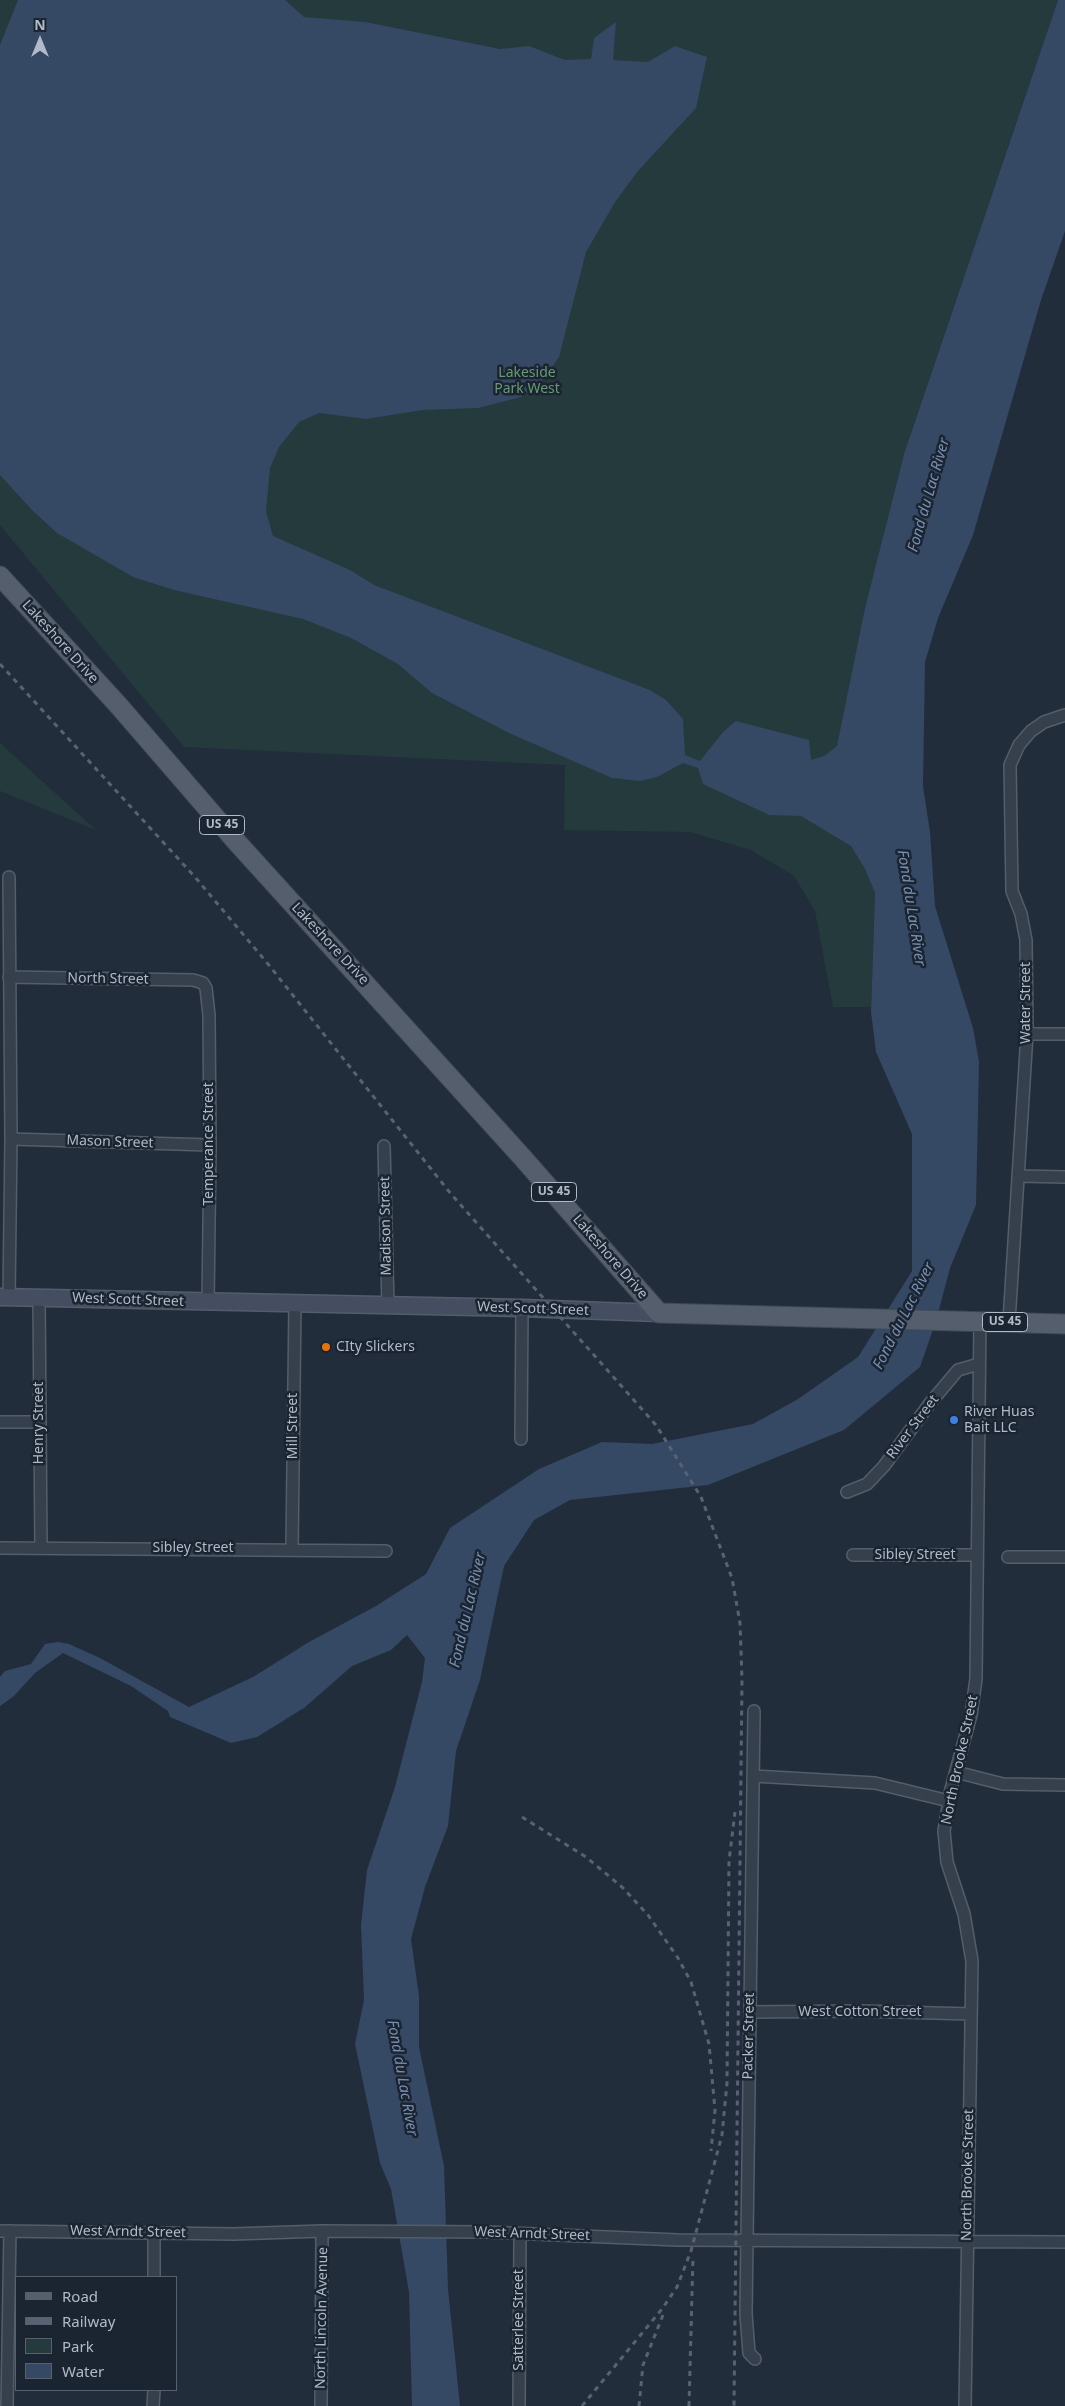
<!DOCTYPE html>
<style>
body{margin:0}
#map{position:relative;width:1065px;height:2406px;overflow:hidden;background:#222d3c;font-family:"Noto Sans",sans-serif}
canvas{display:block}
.legend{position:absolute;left:15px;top:2276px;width:162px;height:115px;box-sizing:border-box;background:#1b2431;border:1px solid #57606d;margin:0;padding:6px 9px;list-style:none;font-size:15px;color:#b1bac8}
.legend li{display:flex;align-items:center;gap:10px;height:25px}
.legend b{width:25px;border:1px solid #57606d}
.north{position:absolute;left:15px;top:15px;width:50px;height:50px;-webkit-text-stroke:4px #1b2431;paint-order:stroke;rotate:0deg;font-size:14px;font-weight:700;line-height:20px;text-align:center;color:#b1bac8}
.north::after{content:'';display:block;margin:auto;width:18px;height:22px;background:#b1bac8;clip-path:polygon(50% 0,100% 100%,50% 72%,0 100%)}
</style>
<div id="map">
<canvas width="1065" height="2406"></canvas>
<ul class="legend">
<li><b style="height:6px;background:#545e6d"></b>Road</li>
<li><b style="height:6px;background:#576374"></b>Railway</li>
<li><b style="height:14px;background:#243a3d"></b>Park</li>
<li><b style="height:14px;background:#354864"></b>Water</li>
</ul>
<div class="north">N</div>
</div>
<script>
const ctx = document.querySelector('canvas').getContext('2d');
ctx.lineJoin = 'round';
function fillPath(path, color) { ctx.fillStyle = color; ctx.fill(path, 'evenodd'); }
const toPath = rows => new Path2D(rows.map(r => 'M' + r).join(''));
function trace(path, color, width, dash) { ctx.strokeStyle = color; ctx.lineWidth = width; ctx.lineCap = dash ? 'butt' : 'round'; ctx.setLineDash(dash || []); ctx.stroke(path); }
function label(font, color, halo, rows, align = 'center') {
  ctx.font = font + ' "Noto Sans",sans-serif'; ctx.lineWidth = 5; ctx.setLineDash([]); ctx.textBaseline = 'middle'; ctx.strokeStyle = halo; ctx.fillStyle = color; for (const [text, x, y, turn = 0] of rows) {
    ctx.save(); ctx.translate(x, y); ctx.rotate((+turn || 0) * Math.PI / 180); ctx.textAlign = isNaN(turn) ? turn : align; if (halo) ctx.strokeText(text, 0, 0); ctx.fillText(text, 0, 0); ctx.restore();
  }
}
const green = toPath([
 [0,0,1058,0,904,454,865,608,851,846,865,869,875,893,871,1007,833,1007,815,911,794,876,751,850,690,832,564,830,565,765,184,747,0,525],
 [0,743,96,830,0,791]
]);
const water = toPath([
 [18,0,285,0,304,17,365,22,500,49,529,46,565,60,591,59,594,38,616,22,613,60,648,62,675,46,707,57,696,108,638,171,615,202,586,252,559,357,544,379,521,397,478,408,423,410,366,419,319,413,299,422,279,447,270,468,266,511,273,536,350,570,374,585,650,690,666,700,683,719,685,755,700,761,723,732,736,721,809,740,811,760,824,756,837,746,865,608,904,454,1058,0,1065,0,1065,231,1041,300,973,535,938,618,925,662,923,786,930,832,935,906,973,1028,979,1062,976,1205,950,1268,936,1321,920,1367,844,1430,708,1485,570,1500,534,1520,504,1566,480,1680,456,1751,448,1826,425,1887,411,1939,419,1996,419,2047,444,2166,448,2289,460,2406,412,2406,409,2292,391,2189,380,2163,355,2044,364,2000,361,1925,367,1870,395,1787,422,1682,425,1658,407,1635,391,1650,352,1666,304,1708,257,1737,231,1743,170,1717,168,1711,131,1686,63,1653,35,1673,14,1696,0,1706,0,1677,5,1671,31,1664,45,1644,58,1642,69,1644,100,1658,189,1707,253,1677,309,1642,376,1606,426,1574,450,1528,539,1469,602,1442,652,1444,753,1424,798,1399,858,1357,912,1271,912,1134,876,1052,871,1012,875,893,865,869,851,846,801,816,769,815,703,784,698,768,683,763,657,777,640,781,612,778,509,733,432,693,398,664,351,638,303,619,174,590,133,577,57,533,32,510,0,475,0,45]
]);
const street = toPath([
 [9,877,11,1139,9,1297],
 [9,977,193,980,203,983,206,988,209,1015,210,1145,208,1303],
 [1027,1034,1065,1034],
 [11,1139,210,1145],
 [384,1146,388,1306],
 [1019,1176,1065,1177],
 [39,1297,41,1548],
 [1009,1322,1027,1034,1026,940,1021,914,1012,891,1010,765,1019,745,1031,731,1044,722,1065,715],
 [0,1422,39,1422],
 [521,1439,522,1308],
 [847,1492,867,1484,884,1466,931,1402,958,1370,979,1364],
 [0,1548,386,1551],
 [292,1548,295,1303],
 [853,1555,977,1555],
 [1008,1557,1065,1557],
 [754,1711,746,2314,749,2353,755,2359],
 [956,1772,1003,1784,1065,1785],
 [754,1776,875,1783,949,1801],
 [750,2012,860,2011,971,2014],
 [0,2231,234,2234,322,2231,486,2232,678,2240,1065,2242],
 [154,2277,154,2233],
 [7,2406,10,2231],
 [153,2406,154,2390],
 [321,2406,322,2231],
 [519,2406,520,2235],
 [965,2406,972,1961,964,1914,947,1862,944,1831,951,1789,971,1715,976,1679,980,1321]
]);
const secondary = toPath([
 [0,1297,522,1308,659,1313]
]);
const primary = toPath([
 [0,576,119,706,234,839,522,1157,659,1313,1065,1324]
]);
const rail = toPath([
 [0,664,195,877,268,964,451,1194,656,1425,701,1497,732,1578,740,1623,742,1680,734,2406],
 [522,1817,586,1857,622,1887,648,1915,678,1958,691,1982,709,2044,715,2110,711,2151],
 [582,2406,662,2309,677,2287,691,2251,722,2135,727,2083,729,1861,735,1812],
 [639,2406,643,2365,663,2315],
 [689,2406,693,2257]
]);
const markers = [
 [326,1347,5,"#e8710a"],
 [954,1420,5,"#3f7fe0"]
];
const shields = [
 [222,825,45],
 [554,1192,45],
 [1005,1322,45]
];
const shieldNames = [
 ["US 45",222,825],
 ["US 45",554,1192],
 ["US 45",1005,1322]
];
const parkNames = [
 ["Lakeside",527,373],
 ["Park West",527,389]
];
const streetNames = [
 ["Lakeshore Drive",60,642,48],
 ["Lakeshore Drive",330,944,47],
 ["North Street",108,979,1],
 ["Water Street",1026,1003,-90],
 ["Mason Street",110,1142,2],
 ["Temperance Street",209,1144,-90],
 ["Madison Street",386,1226,-91],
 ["Lakeshore Drive",610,1257,49],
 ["West Scott Street",128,1300,2],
 ["West Scott Street",533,1309,2],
 ["Henry Street",39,1423,-90],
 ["Mill Street",293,1426,-90],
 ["River Street",913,1427,-53],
 ["Sibley Street",193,1548],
 ["Sibley Street",915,1555],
 ["North Brooke Street",960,1760,-78],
 ["West Cotton Street",860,2012],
 ["Packer Street",749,2036,-89],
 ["North Brooke Street",968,2175,-89],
 ["West Arndt Street",128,2232,1],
 ["West Arndt Street",532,2234,2],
 ["North Lincoln Avenue",322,2318,-89],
 ["Satterlee Street",519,2320,-90]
];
const poiNames = [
 ["CIty Slickers",336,1347],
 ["River Huas",964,1412],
 ["Bait LLC",964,1428]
];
const waterNames = [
 ["Fond du Lac River",929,495,-74],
 ["Fond du Lac River",911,908,81],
 ["Fond du Lac River",904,1316,-63],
 ["Fond du Lac River",468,1610,-77],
 ["Fond du Lac River",402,2078,80]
];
fillPath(green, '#243a3d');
fillPath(water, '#354864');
trace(street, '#545d6a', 14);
trace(secondary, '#545d6a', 19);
trace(primary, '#3f4855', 21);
trace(street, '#363f4c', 11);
trace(secondary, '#444e60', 16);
trace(primary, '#545e6d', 19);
trace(rail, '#576374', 3, [5, 5]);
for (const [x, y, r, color] of markers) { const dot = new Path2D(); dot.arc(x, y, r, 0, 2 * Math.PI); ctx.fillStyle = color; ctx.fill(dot); trace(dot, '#1b2431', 2); }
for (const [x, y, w] of shields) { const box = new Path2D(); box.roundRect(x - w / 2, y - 9.5, w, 19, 4); ctx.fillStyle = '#1b2431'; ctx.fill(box); trace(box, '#b1bac8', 1); }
label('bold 12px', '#b1bac8', null, shieldNames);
label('14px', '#679a73', '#1b2431', parkNames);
label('14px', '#b1bac8', '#1b2431', streetNames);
label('14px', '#b1bac8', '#1b2431', poiNames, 'left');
label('italic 15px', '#788fb1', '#1b2431', waterNames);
</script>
